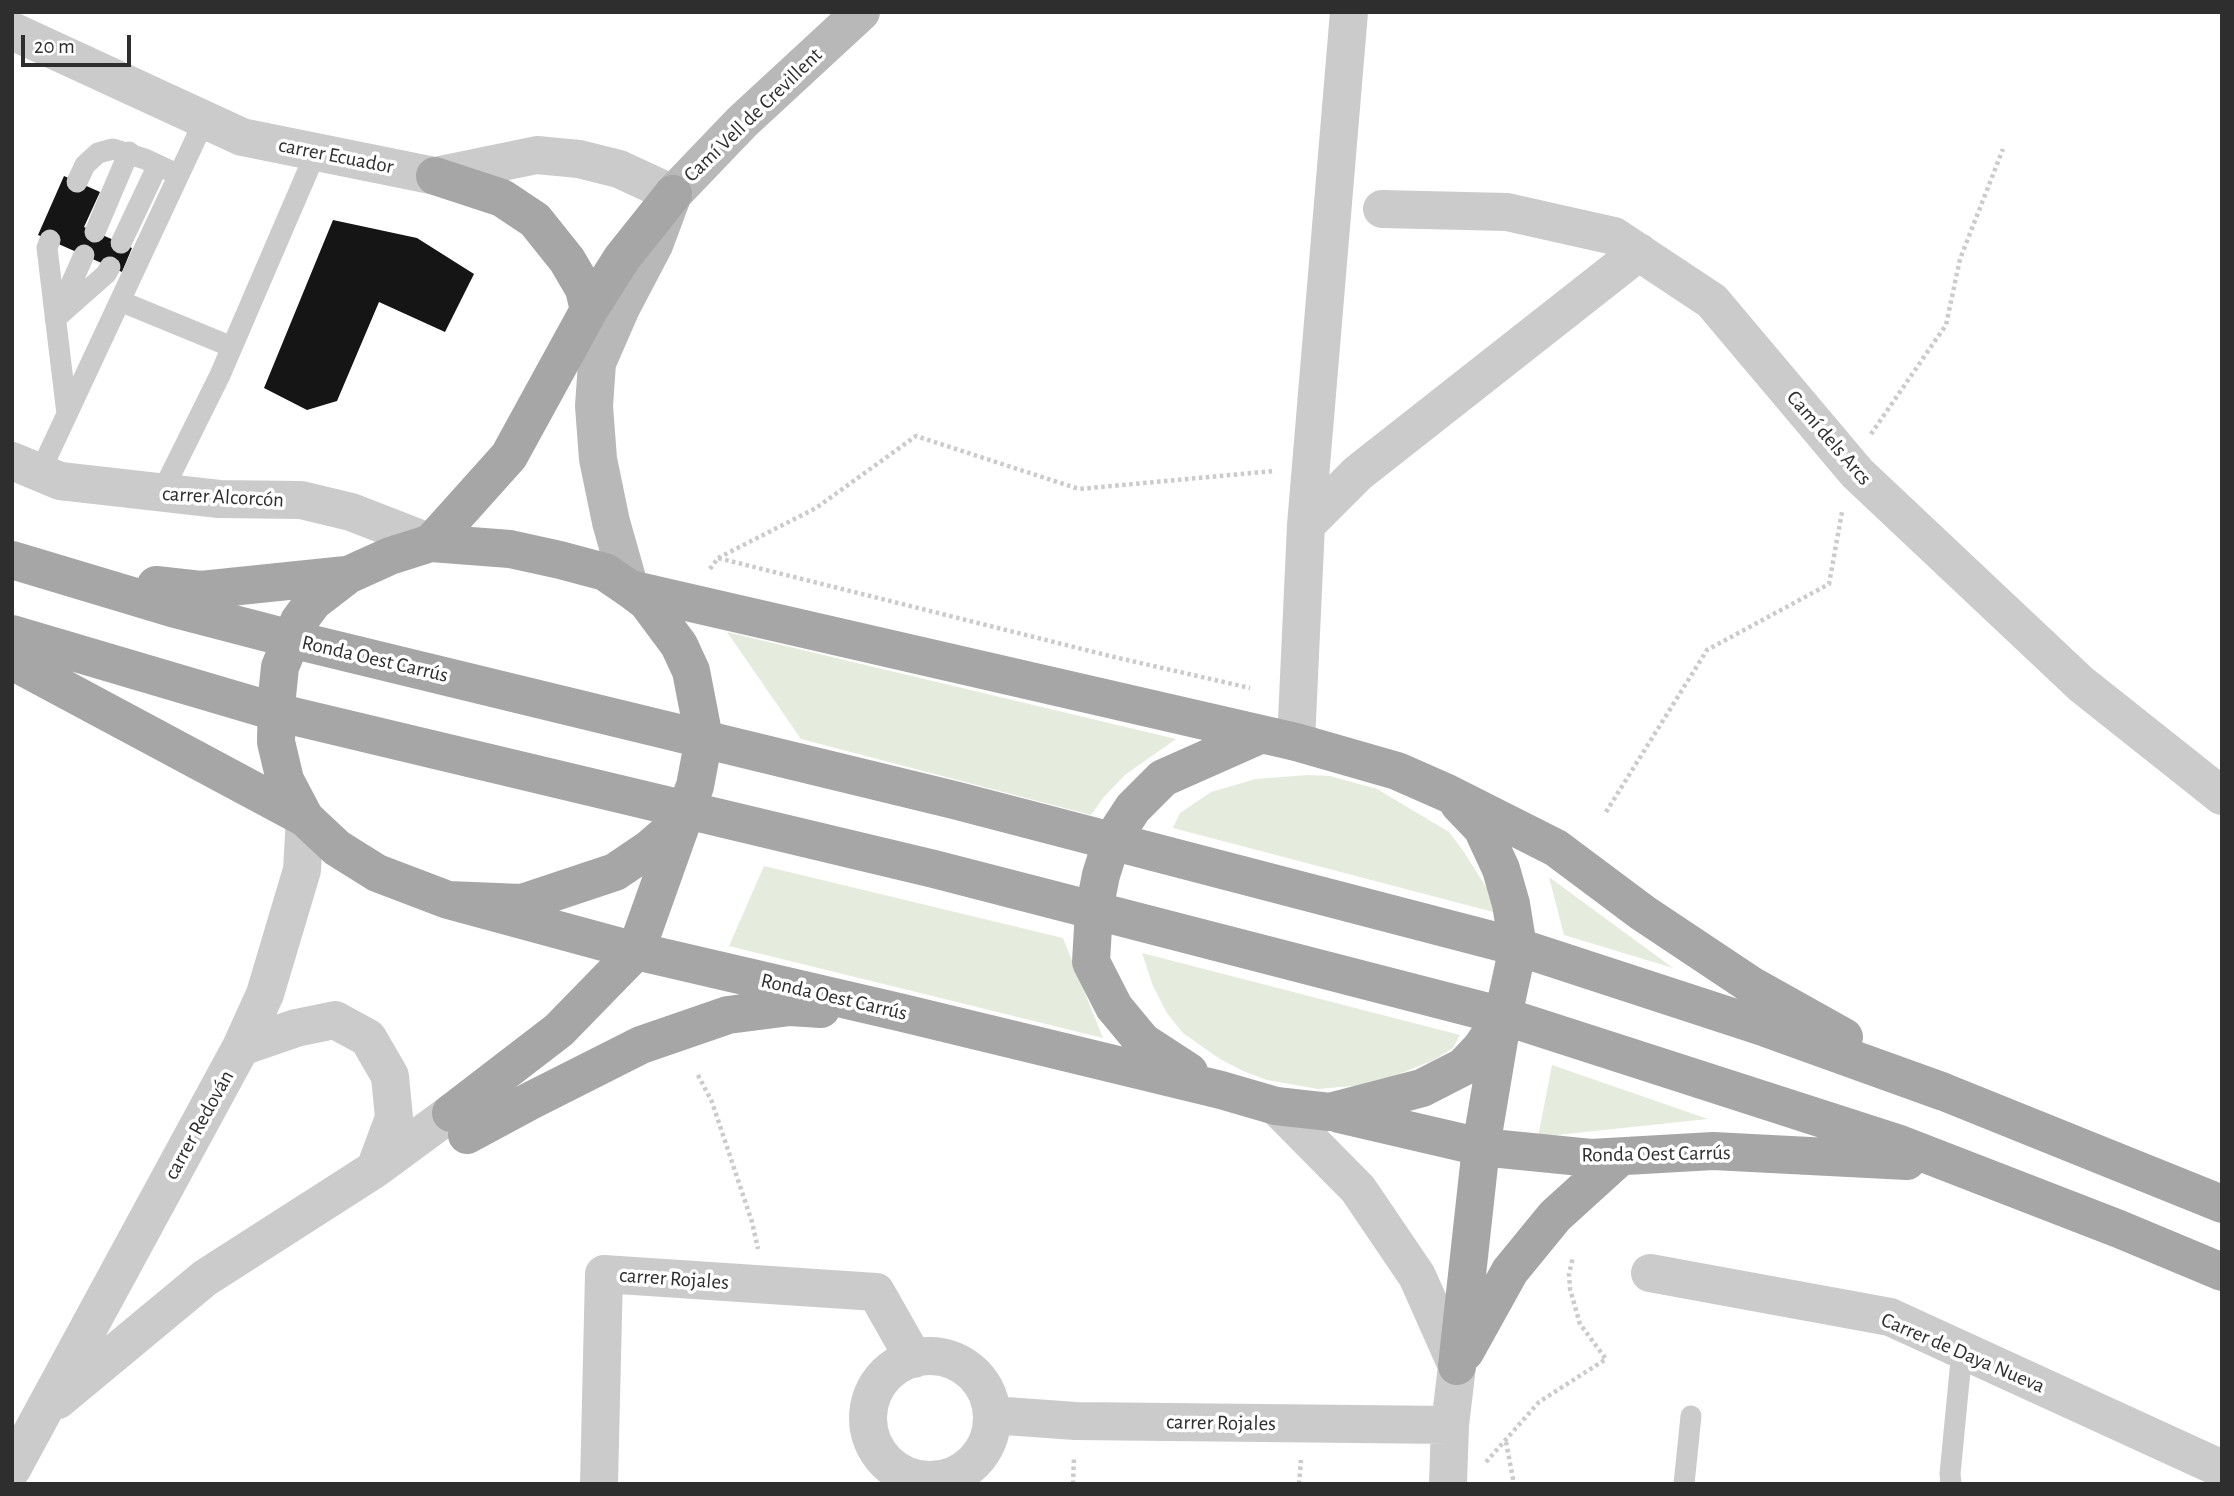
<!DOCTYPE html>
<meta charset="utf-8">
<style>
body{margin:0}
#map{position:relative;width:2234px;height:1496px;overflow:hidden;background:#fff;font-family:"Alegreya Sans",sans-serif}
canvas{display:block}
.frame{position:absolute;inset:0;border:14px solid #2e2e2e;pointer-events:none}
.scale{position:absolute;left:21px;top:35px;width:110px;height:32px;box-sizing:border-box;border:4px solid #2e2e2e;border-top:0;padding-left:9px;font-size:21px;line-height:24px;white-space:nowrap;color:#2e2e2e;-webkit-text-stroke:5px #fff;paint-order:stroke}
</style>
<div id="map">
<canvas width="2234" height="1496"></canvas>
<div class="frame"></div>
<div class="scale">20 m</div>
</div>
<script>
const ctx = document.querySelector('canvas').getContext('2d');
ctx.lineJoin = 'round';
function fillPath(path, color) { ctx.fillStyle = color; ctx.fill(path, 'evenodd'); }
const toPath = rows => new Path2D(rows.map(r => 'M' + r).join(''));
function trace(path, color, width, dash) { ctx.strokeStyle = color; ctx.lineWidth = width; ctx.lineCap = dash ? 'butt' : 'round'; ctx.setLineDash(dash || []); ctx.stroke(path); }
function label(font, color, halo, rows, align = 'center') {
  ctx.font = font + ' "Alegreya Sans",sans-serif'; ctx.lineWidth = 7; ctx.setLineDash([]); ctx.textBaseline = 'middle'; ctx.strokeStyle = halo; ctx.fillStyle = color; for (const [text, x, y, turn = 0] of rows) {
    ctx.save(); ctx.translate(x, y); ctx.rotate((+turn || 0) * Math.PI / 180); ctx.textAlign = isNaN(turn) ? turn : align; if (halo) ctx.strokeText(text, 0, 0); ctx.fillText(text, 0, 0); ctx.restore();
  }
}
const green = toPath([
 [727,632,1176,739,1125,775,1103,798,1091,815,801,739],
 [1308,775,1330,776,1377,789,1449,832,1464,852,1493,898,1497,913,1173,828,1180,813,1211,792,1256,779],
 [764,866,1063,938,1103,1038,729,946],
 [1549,877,1673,968,1564,935],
 [1142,953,1460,1035,1453,1048,1434,1060,1384,1080,1363,1085,1318,1089,1267,1080,1243,1071,1220,1059,1183,1033,1167,1013,1153,986],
 [1552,1065,1708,1119,1538,1137]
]);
const building = toPath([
 [64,176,100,192,84,227,132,248,122,272,38,235],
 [333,220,417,238,474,274,445,332,379,302,337,401,307,410,264,388]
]);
const path = toPath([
 [1871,434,1946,325,1960,259,2003,149],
 [718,558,816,508,916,436,1079,489,1274,471],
 [710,569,718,558,1114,657,1250,688],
 [1606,812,1707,650,1829,584,1842,512],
 [698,1075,712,1102,752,1222,758,1249],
 [1506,1442,1514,1484],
 [1486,1462,1539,1402,1606,1359,1580,1324,1570,1289,1569,1274,1573,1257],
 [1073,1484,1074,1457],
 [1299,1484,1301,1460]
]);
const lane = toPath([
 [77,182,85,165,98,153,113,149,145,159,179,175],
 [95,232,129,152],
 [50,240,47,248,67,414],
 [121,243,158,165],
 [120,301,232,347],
 [59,311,84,255],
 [55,319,106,274,110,267],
 [40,472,205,119],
 [161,494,220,375,316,152],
 [1684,1484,1691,1416],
 [1951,1484,1950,1474,1962,1350]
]);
const street = toPath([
 [12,31,242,137,435,176,537,155,579,159,619,169,673,194],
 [1382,209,1507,212,1614,236,1712,301,1857,473,2081,684,2222,796],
 [12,461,60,481,219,499,301,500,351,512,431,543],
 [1306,525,1358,473,1639,252],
 [1296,742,1306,525,1349,12],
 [241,1047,296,1028,335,1020,368,1038,390,1076,394,1118,375,1169],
 [1276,1106,1358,1189,1417,1276,1457,1366,1450,1425,1448,1484],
 [1650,1273,1890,1317,2222,1469],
 '868 1418a62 62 0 1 1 124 0a62 62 0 1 1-124 0Z',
 [58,1400,205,1278,375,1169,451,1113],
 [992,1415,1075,1421,1450,1425],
 [12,1469,241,1047,265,994,302,870,305,818],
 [599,1484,604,1274,876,1292,914,1359]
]);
const secondary = toPath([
 [630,589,611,522,598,459,594,406,597,363,621,308,654,245,673,194,742,122,861,12]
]);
const primary = toPath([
 [435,176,502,198,535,220,567,260,584,289,589,310],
 [431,543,509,456,589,310,622,258,673,194],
 [12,560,172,608,291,639,954,800,1518,947,1766,1028,1944,1092,2222,1204],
 [156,585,201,590,346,575],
 [630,589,1296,742,1397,771,1447,793,1556,848,1643,913,1751,985,1844,1037],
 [12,634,276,712,934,869,1503,1016,1897,1143,2119,1229,2222,1272],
 [12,661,305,818],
 [448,900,522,903,615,872,649,849,672,829,686,810,695,786,704,738,691,671,679,645,647,602,630,589,605,572,560,560,510,549,431,543,390,556,348,575,313,602,299,621,280,667,277,696,276,742,285,780,305,818,337,848,377,873,448,900,636,951,903,1013,1221,1090,1276,1106,1330,1112,1422,1088,1463,1067,1481,1048,1503,1016],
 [1189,1072,1143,1042,1114,1007,1091,962,1094,910,1101,875,1112,840,1133,808,1163,778,1260,735],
 [451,1113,559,1030,636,951,682,822],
 [1339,1114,1481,1147,1591,1158,1713,1151,1907,1161],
 [467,1135,532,1100,641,1045,728,1015,790,1007,821,1009],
 [1465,1352,1510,1271,1555,1216,1620,1157],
 [1457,1366,1481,1147,1503,1016,1518,947,1511,904,1501,869,1482,828,1459,804]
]);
const streetNames = [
 ["Camí Vell de Crevillent",753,115,-44],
 ["carrer Ecuador",336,156,11],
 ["Camí dels Arcs",1829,438,49],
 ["carrer Alcorcón",223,497,3],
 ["Ronda Oest Carrús",375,659,13],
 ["Ronda Oest Carrús",834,997,13],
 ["carrer Redován",199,1125,-61],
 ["Ronda Oest Carrús",1656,1154,-1],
 ["carrer Rojales",674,1279,4],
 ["Carrer de Daya Nueva",1963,1353,23],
 ["carrer Rojales",1221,1423,1]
];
fillPath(green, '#e5ebdd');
fillPath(building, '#151515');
trace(path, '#cbcbcb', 4.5, [3.5, 3.5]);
trace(lane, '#cbcbcb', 21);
trace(street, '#cbcbcb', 38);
trace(secondary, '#b8b8b8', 38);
trace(primary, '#a6a6a6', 38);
label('21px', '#2e2e2e', '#fff', streetNames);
</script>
